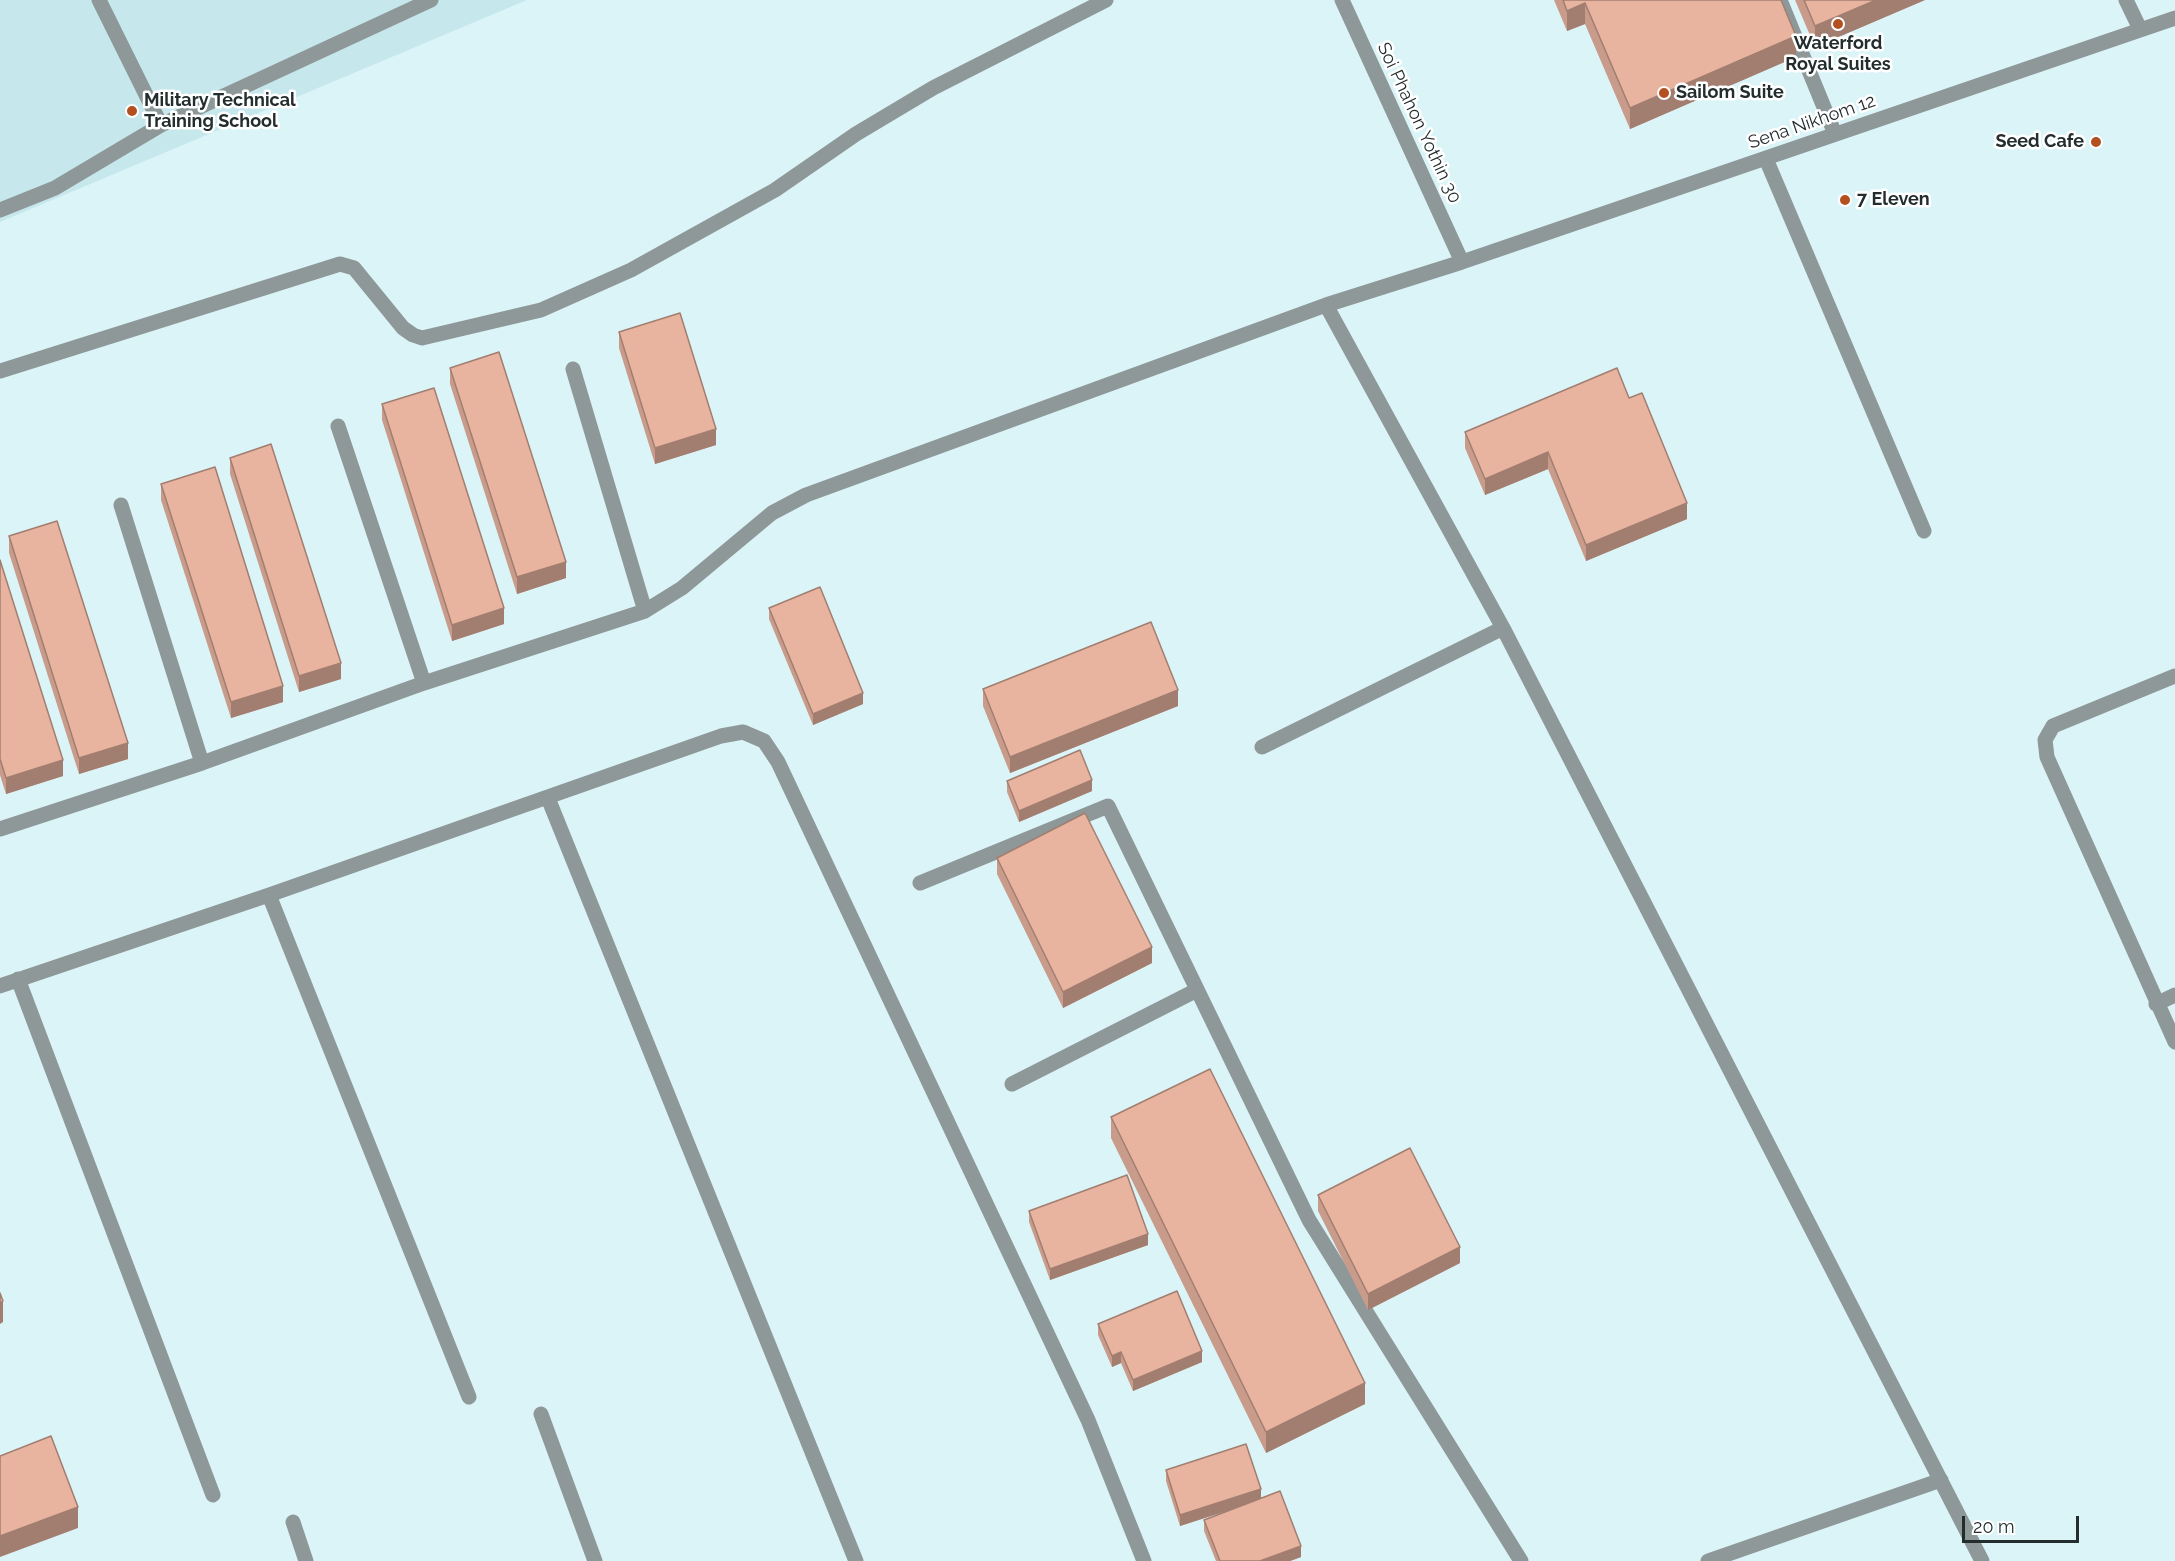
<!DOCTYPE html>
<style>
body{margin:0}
#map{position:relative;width:2175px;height:1561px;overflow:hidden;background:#dbf4f8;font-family:Raleway,sans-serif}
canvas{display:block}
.scale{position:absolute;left:1962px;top:1516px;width:117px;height:27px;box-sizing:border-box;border:3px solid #242d2e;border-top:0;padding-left:8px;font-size:18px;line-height:21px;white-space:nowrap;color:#242d2e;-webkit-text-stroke:4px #fff;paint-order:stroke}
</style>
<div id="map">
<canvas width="2175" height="1561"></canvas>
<div class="scale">20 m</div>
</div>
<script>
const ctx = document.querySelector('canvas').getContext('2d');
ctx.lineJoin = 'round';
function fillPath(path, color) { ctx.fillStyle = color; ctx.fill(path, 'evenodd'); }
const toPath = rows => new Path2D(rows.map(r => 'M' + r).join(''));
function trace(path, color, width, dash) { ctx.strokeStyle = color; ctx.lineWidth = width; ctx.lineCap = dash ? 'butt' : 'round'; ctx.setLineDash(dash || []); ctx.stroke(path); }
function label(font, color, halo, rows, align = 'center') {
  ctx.font = font + ' Raleway,sans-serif'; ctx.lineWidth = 5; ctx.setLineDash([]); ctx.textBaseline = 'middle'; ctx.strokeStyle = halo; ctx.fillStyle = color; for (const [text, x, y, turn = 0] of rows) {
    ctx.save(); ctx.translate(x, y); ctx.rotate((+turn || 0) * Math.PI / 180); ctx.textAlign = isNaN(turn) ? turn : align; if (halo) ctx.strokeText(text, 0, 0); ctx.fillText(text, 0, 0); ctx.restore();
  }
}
const built = toPath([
 [0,0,527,0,0,222]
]);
const minor = toPath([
 [99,0,161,125],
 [1342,0,1462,262],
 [1780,0,1835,134],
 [2126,0,2140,29],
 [1766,159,1924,531],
 [0,210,55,188,161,125,431,0],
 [1326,305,1503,628,1982,1561],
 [573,369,645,611],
 [0,371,340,264,354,268,403,328,413,335,422,338,541,310,631,270,775,190,856,134,933,88,1106,0],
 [338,426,424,683],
 [121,505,202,763],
 [2175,676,2053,726,2045,740,2047,757,2175,1042],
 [1262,747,1503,628],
 [548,798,856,1561],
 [0,829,202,763,424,683,645,611,682,588,772,513,806,495,1326,305,1462,262,2175,18],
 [920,883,1108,806,1309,1220,1521,1561],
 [269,895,469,1397],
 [18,979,213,1495],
 [0,986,269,895,721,736,743,732,764,741,778,762,1088,1420,1144,1561],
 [2156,1004,2175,995],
 [1012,1084,1197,990],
 [541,1414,595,1561],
 [293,1522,306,1561],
 [1708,1561,1941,1480]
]);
const wall = toPath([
 [1554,0,1781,0,1796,57,1630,129,1585,24,1567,31],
 [1795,0,1925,0,1815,47],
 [619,332,716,445,655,464,619,348],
 [450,368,566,578,517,594,450,384],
 [1629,398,1687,519,1586,561,1548,469,1485,495,1465,448,1465,432],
 [382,404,504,624,452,641,382,420],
 [230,458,341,679,299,692,230,474],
 [161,484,283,702,231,718,161,500],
 [9,536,128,759,79,774,9,553],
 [0,560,63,776,6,794,0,775],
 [769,608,863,704,813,725,769,619],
 [983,689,1178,706,1010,773,983,706],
 [1007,781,1092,791,1019,822,1007,792],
 [997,858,1152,963,1063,1008,997,874],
 [1111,1117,1365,1404,1266,1453,1111,1138],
 [1318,1195,1460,1263,1368,1310,1318,1211],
 [1029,1211,1148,1245,1050,1280,1029,1222],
 [1098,1324,1202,1362,1133,1391,1121,1363,1112,1367,1098,1335],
 [1166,1470,1261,1498,1301,1557,1290,1561,1216,1561,1204,1531,1204,1520,1228,1510,1180,1526,1166,1481]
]);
const shadedWall = toPath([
 [1876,0,1925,0,1815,47,1815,26],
 [1585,3,1585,24,1567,31,1567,11],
 [1796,36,1796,57,1630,129,1630,108],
 [716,429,716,445,655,464,655,448],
 [1548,452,1548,469,1485,495,1485,479],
 [1687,503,1687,519,1586,561,1586,545],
 [566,562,566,578,517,594,517,577],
 [504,608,504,624,452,641,452,625],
 [341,663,341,679,299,692,299,676],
 [283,686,283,702,231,718,231,702],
 [1178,690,1178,706,1010,773,1010,757],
 [863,693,863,704,813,725,813,714],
 [128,743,128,759,79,774,79,758],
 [63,760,63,776,6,794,6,778],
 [1092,780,1092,791,1019,822,1019,811],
 [1152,947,1152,963,1063,1008,1063,992],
 [1148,1234,1148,1245,1050,1280,1050,1269],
 [1460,1247,1460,1263,1368,1310,1368,1294],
 [3,1301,3,1322,0,1324,0,1303],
 [1202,1351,1202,1362,1133,1391,1133,1380],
 [1121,1352,1121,1363,1112,1367,1112,1356],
 [1365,1383,1365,1404,1266,1453,1266,1432],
 [1261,1489,1261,1500,1180,1526,1180,1515],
 [78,1507,78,1528,0,1557,0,1536],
 [1301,1546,1301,1557,1290,1561,1260,1561]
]);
const building = toPath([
 [1563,0,1781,0,1796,36,1630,108,1585,3,1567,11,1563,0],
 [1804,0,1876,0,1815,26,1804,0],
 [680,313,716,429,655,448,619,332,680,313],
 [499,352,566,562,517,577,450,368,499,352],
 [1617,368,1629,398,1642,393,1687,503,1586,545,1548,452,1485,479,1465,432,1617,368],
 [434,388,504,608,452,625,382,404,434,388],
 [271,444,341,663,299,676,230,458,271,444],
 [215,467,283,686,231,702,161,484,215,467],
 [57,521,128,743,79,758,9,536,57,521],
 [0,560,63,760,6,778,0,759,0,560],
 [820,587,863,693,813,714,769,608,820,587],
 [1151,622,1178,690,1010,757,983,689,1151,622],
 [1080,750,1092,780,1019,811,1007,781,1080,750],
 [1085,813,1152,947,1063,992,997,858,1085,813],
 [1210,1069,1365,1383,1266,1432,1111,1117,1210,1069],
 [1410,1148,1460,1247,1368,1294,1318,1195,1410,1148],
 [1127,1175,1148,1234,1050,1269,1029,1211,1127,1175],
 [1177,1291,1202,1351,1133,1380,1121,1352,1112,1356,1098,1324,1177,1291],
 [0,1293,3,1301,0,1303,0,1293],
 [51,1436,78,1507,0,1536,0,1456,51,1436],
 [1246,1444,1261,1489,1180,1515,1166,1470,1246,1444],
 [1280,1491,1301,1546,1260,1561,1220,1561,1204,1520,1280,1491]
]);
const markers = [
 [1838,24,6,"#b44f20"],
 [1664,93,6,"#b44f20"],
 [132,111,6,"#b44f20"],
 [2096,142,6,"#b44f20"],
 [1845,200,6,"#b44f20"]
];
const poiNames = [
 ["Waterford",1838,44,"center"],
 ["Royal Suites",1838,65,"center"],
 ["Sailom Suite",1676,93],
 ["Military Technical",144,101],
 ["Training School",144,122],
 ["Seed Cafe",2084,142,"right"],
 ["7 Eleven",1857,200]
];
const streetNames = [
 ["Sena Nikhom 12",1812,122,-19],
 ["Soi Phahon Yothin 30",1419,123,65]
];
fillPath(built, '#c6e7ec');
trace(minor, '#8e9899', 15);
fillPath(wall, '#c89b8a');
fillPath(shadedWall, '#a27e70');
fillPath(building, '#e8b4a0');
trace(building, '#a27e70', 1.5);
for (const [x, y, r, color] of markers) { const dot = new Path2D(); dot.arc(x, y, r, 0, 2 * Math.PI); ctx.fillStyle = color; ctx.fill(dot); trace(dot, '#fff', 2); }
label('bold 18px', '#242d2e', '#fff', poiNames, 'left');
label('18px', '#242d2e', '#fff', streetNames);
</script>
